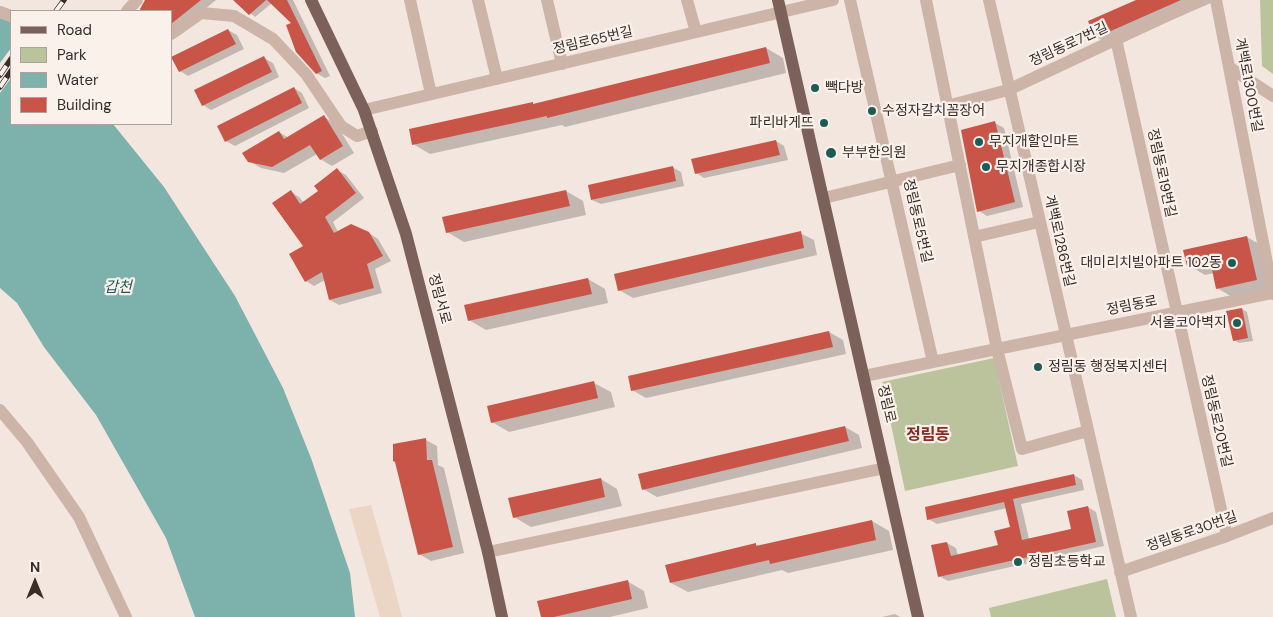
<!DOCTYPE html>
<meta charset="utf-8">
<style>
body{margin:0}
#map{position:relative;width:1273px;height:617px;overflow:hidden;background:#f3e6de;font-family:"DM Sans",sans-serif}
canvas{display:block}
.legend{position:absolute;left:10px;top:10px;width:162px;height:115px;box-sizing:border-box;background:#faf1ea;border:1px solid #ada29d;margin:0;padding:6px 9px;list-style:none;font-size:15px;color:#392c29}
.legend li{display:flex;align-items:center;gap:10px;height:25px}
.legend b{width:25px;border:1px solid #ada29d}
.north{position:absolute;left:10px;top:557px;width:50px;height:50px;-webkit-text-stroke:4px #faf1ea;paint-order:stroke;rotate:0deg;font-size:14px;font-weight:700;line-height:20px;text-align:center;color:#392c29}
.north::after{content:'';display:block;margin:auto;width:18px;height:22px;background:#392c29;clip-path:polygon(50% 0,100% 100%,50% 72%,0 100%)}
</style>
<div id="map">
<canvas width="1273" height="617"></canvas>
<ul class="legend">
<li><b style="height:6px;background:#7b615a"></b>Road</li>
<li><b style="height:14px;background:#bbc39d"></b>Park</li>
<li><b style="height:14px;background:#7cb1ac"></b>Water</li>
<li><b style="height:14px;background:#c85547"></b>Building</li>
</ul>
<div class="north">N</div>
</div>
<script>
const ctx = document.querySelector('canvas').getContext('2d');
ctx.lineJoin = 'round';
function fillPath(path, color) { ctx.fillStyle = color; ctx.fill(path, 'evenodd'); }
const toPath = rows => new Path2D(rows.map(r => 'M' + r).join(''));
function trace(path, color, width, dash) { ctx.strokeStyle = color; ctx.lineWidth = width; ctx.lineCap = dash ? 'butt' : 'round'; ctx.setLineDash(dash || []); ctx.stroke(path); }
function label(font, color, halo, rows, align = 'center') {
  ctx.font = font + ' "DM Sans","Noto Sans KR",sans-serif'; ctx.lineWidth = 4.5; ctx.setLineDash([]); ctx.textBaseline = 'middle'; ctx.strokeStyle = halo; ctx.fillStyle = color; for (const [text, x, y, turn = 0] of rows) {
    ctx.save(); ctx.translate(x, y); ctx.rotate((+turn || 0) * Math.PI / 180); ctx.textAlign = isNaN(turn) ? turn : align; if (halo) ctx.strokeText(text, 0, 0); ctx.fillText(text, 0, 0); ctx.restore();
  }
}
const green = toPath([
 [1260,0,1273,0,1273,74,1262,66],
 [994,358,1018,466,905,491,882,382],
 [1107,579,1116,617,991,617,989,608]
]);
const plaza = toPath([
 [371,505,390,571,402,617,380,617,349,509]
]);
const water = toPath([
 [0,18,11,22,11,124,113,124,164,187,235,296,283,388,311,458,350,573,355,617,195,617,166,538,96,415,44,347,17,303,0,288]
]);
const pier = toPath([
 [11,48,11,78,0,93,0,63]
]);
const shadow = toPath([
 [146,0,216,0,171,37,171,11,143,11,141,9],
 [235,0,293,0,330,76,325,78,316,73,293,24,272,3,255,17],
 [1140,0,1212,0,1213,2,1113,46,1096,37],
 [228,30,237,35,244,49,188,76,180,71],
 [766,48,783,58,786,73,565,127,562,125,430,154,413,144,532,104,535,105],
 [264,58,273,63,279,77,211,110,203,105],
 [294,88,302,93,309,108,235,146,226,141],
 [324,117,336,124,354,153,332,166,320,159,317,154,284,173,261,168,249,161,279,132,289,138],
 [995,123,1004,128,1023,207,987,216,979,211],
 [776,141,784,146,788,160,704,178,696,173],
 [672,167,681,172,684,186,601,204,592,200],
 [337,170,346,175,364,198,333,222,338,232,369,233,378,239,391,261,375,269,382,293,339,305,330,300,325,280,314,286,306,281,304,247,291,192,299,197,304,203,320,191],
 [566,191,583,201,586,215,464,242,447,232],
 [800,233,814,240,817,255,633,298,619,290],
 [1247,237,1264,247,1273,290,1234,298,1217,288,1214,273,1205,275,1188,265],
 [588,279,605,289,608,303,486,330,469,320],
 [1242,309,1247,312,1253,341,1239,343,1234,340],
 [829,332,843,340,846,354,646,398,632,390],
 [594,383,611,392,615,407,509,432,492,422],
 [845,427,859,435,862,448,657,497,643,489,640,475],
 [426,440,437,446,438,465,444,468,464,553,431,561,419,554,396,462],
 [1074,475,1082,480,1084,490,1021,504,1029,539,1072,530,1088,507,1096,512,1104,546,948,581,939,576,933,546,947,543,956,548,958,556,999,546,1011,528,1007,508,937,524,928,519],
 [601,479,617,489,622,506,531,527,514,517],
 [872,521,889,531,893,550,788,573,782,570,688,592,671,583,755,544,759,546],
 [627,581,644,591,648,608,610,617,542,617],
 [895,614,900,617,882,617]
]);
const building = toPath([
 [145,0,201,0,171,24,171,11,141,11,140,9],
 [233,0,266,0,249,15],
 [267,0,287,0,322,71,316,74,296,52,286,25,291,23],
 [1136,0,1181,0,1095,38,1088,21],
 [228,29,236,44,179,72,171,57],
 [766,47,770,63,547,118,547,116,412,145,409,129,533,102,533,104],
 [264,56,272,72,202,106,194,90],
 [294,87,302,103,225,142,217,126],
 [324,115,343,146,320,160,310,145,272,167,248,162,242,153,279,131,284,139],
 [995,121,1015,202,977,212,961,130],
 [776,140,780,155,695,174,691,159],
 [673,166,676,181,591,200,588,185],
 [337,168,356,193,325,217,334,233,351,224,369,232,383,256,367,264,374,288,329,300,322,272,305,282,289,254,303,246,272,203,291,190,300,204,318,191,314,186],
 [566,190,570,206,446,233,442,217],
 [801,231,804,248,618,291,614,274],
 [1247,236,1257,280,1216,289,1210,260,1187,266,1183,250],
 [588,278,592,294,468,321,464,305],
 [1242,308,1248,338,1233,341,1226,311],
 [829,331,833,347,631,391,628,376],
 [594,381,598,398,491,423,487,406],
 [845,426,849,441,642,490,638,474],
 [426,438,427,460,432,460,453,547,418,555,395,462,393,461,393,444],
 [1074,474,1076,485,1013,499,1022,540,1071,529,1067,511,1088,506,1096,542,938,577,931,545,947,542,951,556,998,545,994,531,1010,527,1004,502,927,520,925,507],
 [601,478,605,497,513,518,508,498],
 [872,520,876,540,770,564,769,560,670,583,665,565,756,543,756,546],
 [628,580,632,599,554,617,541,617,537,601]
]);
const minor = toPath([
 [410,0,431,94],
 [478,0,497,79],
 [547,0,562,64],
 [687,0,696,32],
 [850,0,933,362],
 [926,0,997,349,1022,449,1088,431],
 [989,0,1131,617],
 [1216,0,1273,294],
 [127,11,137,0],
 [0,12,11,16],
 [171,34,201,13,234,16,273,39,306,74,341,126,357,136,372,131],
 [1116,39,1227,536],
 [1229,67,1273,96],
 [947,106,1008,90,1200,0],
 [364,110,833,0],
 [824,198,960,165],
 [974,237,1039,222],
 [864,376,1273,293],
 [0,410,27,442,79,517,126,617],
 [488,552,885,468],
 [1120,572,1227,536,1273,518]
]);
const major = toPath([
 [311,0,364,110,406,234,488,552,502,617],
 [778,0,918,617]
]);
const rail = toPath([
 [56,11,64,0],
 [0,75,11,59],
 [0,87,11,71]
]);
const markers = [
 [815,88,5,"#1d5b57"],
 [872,111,5,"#1d5b57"],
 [824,123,5,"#1d5b57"],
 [979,142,5,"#1d5b57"],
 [831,153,6,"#1d5b57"],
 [986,167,5,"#1d5b57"],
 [1232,263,5,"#1d5b57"],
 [1237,323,5,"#1d5b57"],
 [1038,367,5,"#1d5b57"],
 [1018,562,5,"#1d5b57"]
];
const streetNames = [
 ["정림로65번길",593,41,-13],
 ["정림동로7번길",1069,45,-25],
 ["계백로1300번길",1248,85,79],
 ["정림동로19번길",1161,173,78],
 ["정림동로5번길",917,221,77],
 ["계백로1286번길",1059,241,77],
 ["정림서로",439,299,75],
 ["정림동로",1132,306,-11],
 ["정림로",886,404,77],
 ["정림동로20번길",1216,421,77],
 ["정림동로30번길",1192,532,-19]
];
const poiNames = [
 ["빽다방",825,88],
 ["수정자갈치꼼장어",882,111],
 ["파리바게뜨",814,123,"right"],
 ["무지개할인마트",989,142],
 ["부부한의원",842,153],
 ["무지개종합시장",996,167],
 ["대미리치빌아파트 102동",1222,263,"right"],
 ["서울코아벽지",1227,323,"right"],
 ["정림동 행정복지센터",1048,367],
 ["정림초등학교",1028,562]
];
const waterNames = [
 ["갑천",118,288]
];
const quarterNames = [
 ["정림동",928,436]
];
fillPath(green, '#bbc39d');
fillPath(plaza, '#ebd5c4');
fillPath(water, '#7cb1ac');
fillPath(pier, '#f3e6de');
fillPath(shadow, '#0003');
fillPath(building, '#c85547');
trace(minor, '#ccb4a9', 12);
trace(major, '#7b615a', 12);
trace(rail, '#392c29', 5.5);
trace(rail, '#faf1ea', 4, [11]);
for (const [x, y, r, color] of markers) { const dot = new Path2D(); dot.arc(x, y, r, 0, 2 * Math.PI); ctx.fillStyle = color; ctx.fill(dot); trace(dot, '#faf1ea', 2); }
label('14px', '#392c29', '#faf1ea', streetNames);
label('14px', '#392c29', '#faf1ea', poiNames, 'left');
label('italic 15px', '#1d5b57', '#faf1ea', waterNames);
label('bold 16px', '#892b20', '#faf1ea', quarterNames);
</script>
